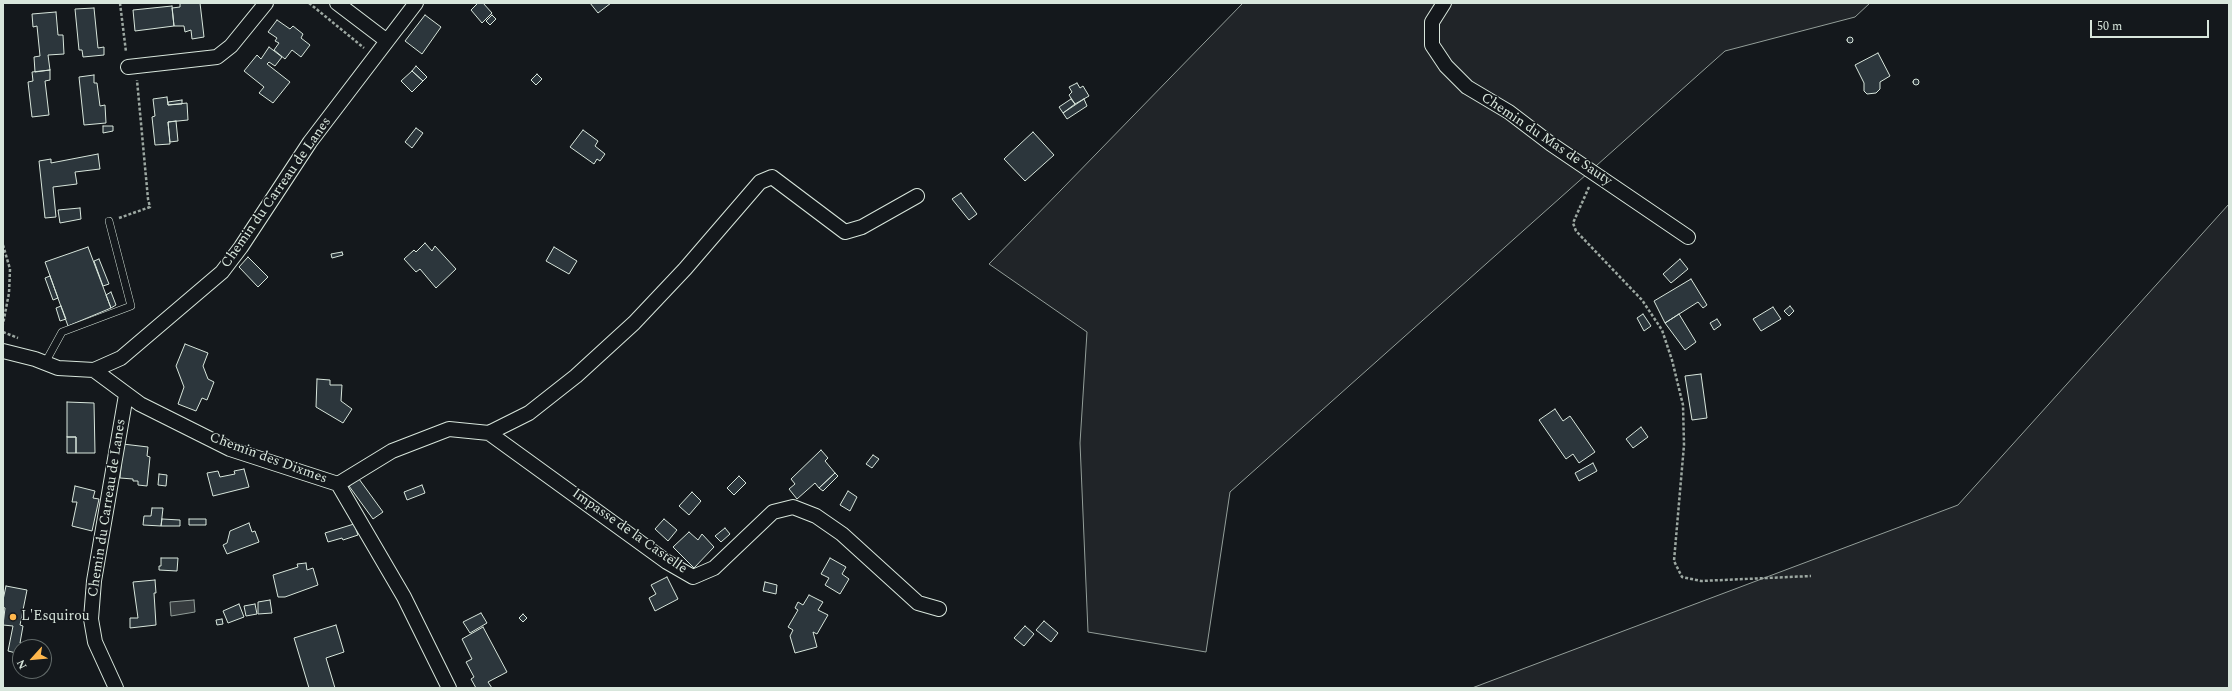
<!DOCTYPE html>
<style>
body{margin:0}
#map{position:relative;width:2232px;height:691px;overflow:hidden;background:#14181c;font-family:Spectral,serif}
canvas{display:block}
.frame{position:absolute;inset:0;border:4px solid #d8e6dc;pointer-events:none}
.north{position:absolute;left:12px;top:639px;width:40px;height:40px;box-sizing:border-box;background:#14181c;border:1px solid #626a69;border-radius:50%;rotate:243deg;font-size:11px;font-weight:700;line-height:16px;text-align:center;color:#d8e6dc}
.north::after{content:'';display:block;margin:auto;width:14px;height:18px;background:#ffb74d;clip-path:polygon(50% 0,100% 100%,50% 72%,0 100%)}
.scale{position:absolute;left:2090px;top:20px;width:119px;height:18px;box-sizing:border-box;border:2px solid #d8e6dc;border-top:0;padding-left:5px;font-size:12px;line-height:14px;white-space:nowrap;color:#d8e6dc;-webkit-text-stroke:3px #14181c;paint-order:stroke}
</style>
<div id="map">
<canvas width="2232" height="691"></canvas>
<div class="frame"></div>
<div class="north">N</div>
<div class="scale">50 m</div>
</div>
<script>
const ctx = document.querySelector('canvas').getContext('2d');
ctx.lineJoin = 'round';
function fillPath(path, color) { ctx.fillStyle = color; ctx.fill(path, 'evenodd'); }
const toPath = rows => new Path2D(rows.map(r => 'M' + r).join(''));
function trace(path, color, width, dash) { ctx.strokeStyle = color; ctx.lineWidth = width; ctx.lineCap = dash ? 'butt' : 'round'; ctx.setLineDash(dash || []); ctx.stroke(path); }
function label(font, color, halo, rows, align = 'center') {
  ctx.font = font + ' Spectral,serif'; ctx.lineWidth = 3; ctx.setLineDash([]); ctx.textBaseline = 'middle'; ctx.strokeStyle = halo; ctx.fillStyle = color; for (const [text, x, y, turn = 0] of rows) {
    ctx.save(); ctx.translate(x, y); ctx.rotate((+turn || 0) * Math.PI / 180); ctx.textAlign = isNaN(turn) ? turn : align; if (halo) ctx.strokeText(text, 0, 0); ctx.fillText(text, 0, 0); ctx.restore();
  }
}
const green = toPath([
 [1243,3,1870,3,1855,17,1725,51,1230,492,1206,652,1088,632,1080,443,1087,332,989,264,1243,3],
 [2229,204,2229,688,1472,688,1958,505,2229,204]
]);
const water = toPath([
 [194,600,195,612,171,616,170,602,194,600]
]);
const building = toPath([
 [180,3,200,3,204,37,192,39,191,30,185,32,184,26,174,26,172,8,180,7,180,3],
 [478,3,483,3,492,13,482,23,471,10,478,3],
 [590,3,611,3,598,13,590,3],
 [172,6,174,26,135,31,133,10,172,6],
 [94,8,98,48,104,47,104,55,83,57,82,50,79,50,75,9,94,8],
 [56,12,58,35,63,35,64,54,48,55,50,70,35,72,34,57,40,56,37,26,33,27,32,14,56,12],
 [425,15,441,27,422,54,405,41,425,15],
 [492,15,496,19,490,25,486,21,492,15],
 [277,20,290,29,293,26,303,34,301,38,310,45,301,57,292,50,285,59,274,50,279,43,275,41,277,38,268,32,277,20],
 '1847 40a3 3 0 1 1 6 0a3 3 0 1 1-6 0Z',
 [269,47,282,57,275,66,269,62,267,64,290,82,273,103,259,93,264,87,244,71,257,55,261,59,269,47],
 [1878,53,1890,76,1880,82,1880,89,1876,93,1867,94,1864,91,1864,83,1855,65,1878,53],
 [416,66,427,77,423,81,412,71,416,66],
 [50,70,50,80,45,81,49,115,32,117,28,82,33,81,32,72,50,70],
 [412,71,423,81,412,92,401,81,412,71],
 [537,74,542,79,536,85,531,80,537,74],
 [94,75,94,83,97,83,100,106,105,105,106,123,84,125,79,77,94,75],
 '1913 82a3 3 0 1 1 6 0a3 3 0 1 1-6 0Z',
 [1077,83,1080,88,1083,86,1089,96,1075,104,1069,95,1072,92,1069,87,1077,83],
 [167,97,168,105,187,103,188,120,168,122,170,144,155,145,152,117,155,116,153,99,167,97],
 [1071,99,1075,104,1063,113,1059,107,1071,99],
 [1084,99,1087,106,1067,119,1063,113,1084,99],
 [182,100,182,104,168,105,168,102,182,100],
 [176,121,178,141,170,142,168,122,176,121],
 [103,126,113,126,113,131,103,133,103,126],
 [416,128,423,133,412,148,405,142,416,128],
 [583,130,598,141,595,146,605,154,600,161,597,159,594,164,570,147,583,130],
 [1033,132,1054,155,1025,181,1004,159,1033,132],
 [98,154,100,169,75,172,77,184,53,187,56,217,45,218,39,161,51,159,51,163,98,154],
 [961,193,977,214,969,220,952,199,961,193],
 [80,208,81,219,60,223,58,210,80,208],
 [425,243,432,251,435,246,456,269,436,288,420,269,416,272,404,259,414,250,416,252,425,243],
 [88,247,111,308,68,326,45,262,88,247],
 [554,247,577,261,569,274,546,261,554,247],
 [342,252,343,255,332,258,331,254,342,252],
 [248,257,268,277,258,287,239,267,248,257],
 [99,259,109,284,103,286,94,261,99,259],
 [1680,259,1688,269,1671,283,1663,274,1680,259],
 [50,276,58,298,53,300,45,278,50,276],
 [1691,279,1707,305,1703,308,1698,302,1665,323,1654,301,1691,279],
 [111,292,116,305,111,308,106,295,111,292],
 [61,306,66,319,60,321,56,308,61,306],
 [1790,306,1794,311,1789,316,1784,311,1790,306],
 [1773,307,1781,319,1761,331,1753,319,1773,307],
 [1643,314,1651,326,1644,331,1637,318,1643,314],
 [1679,314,1696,342,1685,350,1665,323,1679,314],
 [1717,319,1721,325,1714,330,1710,323,1717,319],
 [185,344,208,353,203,366,208,379,214,382,207,400,202,398,196,411,178,404,184,387,176,366,185,344],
 [1701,374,1707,418,1692,420,1685,376,1701,374],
 [317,379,330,380,330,385,342,385,341,401,352,409,343,423,316,407,317,379],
 [67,402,94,403,95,453,76,453,76,437,67,437,67,402],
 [1555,409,1563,421,1570,416,1595,452,1579,463,1573,454,1566,459,1539,420,1555,409],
 [1641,427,1648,437,1633,448,1626,439,1641,427],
 [67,437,76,437,76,453,67,453,67,437],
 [123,444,148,447,147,456,150,457,147,486,138,485,138,481,133,481,133,479,120,478,123,444],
 [821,450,828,458,825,461,835,473,819,488,815,483,797,499,789,489,795,484,791,479,821,450],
 [873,455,879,459,872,468,866,464,873,455],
 [1593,463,1597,471,1579,481,1575,473,1593,463],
 [244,469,249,487,213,496,207,473,218,471,220,477,235,474,234,471,244,469],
 [835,473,838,476,823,491,819,488,835,473],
 [159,474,167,475,166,486,158,485,159,474],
 [739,476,746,483,734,495,727,488,739,476],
 [359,479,383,512,373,519,349,486,359,479],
 [422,485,425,493,407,500,404,492,422,485],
 [75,486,95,491,93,498,99,499,92,531,72,526,77,502,72,502,75,486],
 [848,491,857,497,850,511,840,505,848,491],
 [692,492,701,501,689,515,679,506,692,492],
 [152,508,163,508,161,526,143,525,144,516,151,516,152,508],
 [162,519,180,520,180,526,161,526,162,519],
 [189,519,206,519,206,525,189,525,189,519],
 [664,519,677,530,668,541,655,529,664,519],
 [249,523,252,532,255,531,259,542,227,554,223,545,227,543,230,531,249,523],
 [354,524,358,535,343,540,342,538,328,542,325,533,354,524],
 [725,528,730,534,721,542,715,536,725,528],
 [689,532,698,540,702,534,714,547,694,568,673,547,689,532],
 [161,558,178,558,177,571,159,570,159,566,161,566,161,558],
 [830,558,846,567,842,574,849,579,840,594,825,585,829,578,821,574,830,558],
 [306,563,307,570,313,568,318,585,285,597,278,597,273,575,298,567,297,564,306,563],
 [667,577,678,599,655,611,649,598,656,594,651,585,667,577],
 [155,580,156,593,154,593,156,625,130,628,130,618,138,618,133,582,155,580],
 [765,582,777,585,776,594,763,591,765,582],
 [6,586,27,590,20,625,23,626,20,643,34,646,20,647,20,654,8,651,13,626,3,625,5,608,3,607,3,600,6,586],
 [809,595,823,602,818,610,828,615,817,634,813,632,817,647,795,653,790,636,793,630,788,627,798,610,795,608,798,602,803,605,809,595],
 [270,600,272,613,258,614,258,602,270,600],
 [239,604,244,617,228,623,223,611,239,604],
 [255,604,257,614,246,616,244,606,255,604],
 [481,613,487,623,470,633,463,622,481,613],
 [523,614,527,618,523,622,519,618,523,614],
 [222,619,223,624,217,625,216,620,222,619],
 [1044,621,1058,633,1051,642,1036,630,1044,621],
 [336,625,344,652,326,658,335,688,309,688,294,638,336,625],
 [1025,626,1034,634,1024,646,1014,638,1025,626],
 [483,627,507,672,488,682,492,688,476,688,471,679,474,677,466,662,472,659,462,639,483,627]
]);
const path = toPath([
 [120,3,126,52],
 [309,3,364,48],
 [1589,187,1573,223,1576,231,1642,300,1662,330,1672,360,1683,405,1684,445,1674,561,1682,577,1701,581,1811,576],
 [119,218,150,207,148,199,137,80],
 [3,245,10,269,9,293,3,324],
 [3,332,18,338]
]);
const service = toPath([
 [45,363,62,332,131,306,109,221]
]);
const minor = toPath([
 [337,3,387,41],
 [1444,3,1432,22,1432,45,1446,66,1467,87,1509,112,1551,144,1688,237],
 [128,67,217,57,231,46,266,3],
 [3,351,35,359,58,368,94,370,140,404,230,449,338,484,404,597,449,688],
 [94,370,121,358,222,272,241,247,310,142,416,3],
 [489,433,529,413,576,376,634,323,685,269,760,182,772,177,845,232,862,227,917,196],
 [338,484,392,451,449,429,489,433,667,562,693,577,714,568,773,512,793,507,816,516,842,534,918,603,939,609],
 [116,688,95,642,91,619,94,581,126,395]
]);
const markers = [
 [13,617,4,"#ffb74d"]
];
const streetNames = [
 ["Chemin du Mas de Sauty",1546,140,34],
 ["Chemin du Carreau de Lanes",277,193,-55],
 ["Chemin des Dixmes",268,459,20],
 ["Chemin du Carreau de Lanes",108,508,-81],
 ["Impasse de la Castelle",629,532,35]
];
const poiNames = [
 ["L'Esquirou",21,617]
];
fillPath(green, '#202428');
trace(green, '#939e99', 1);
fillPath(water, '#363b3e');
trace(water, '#939e99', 1);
fillPath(building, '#2c363c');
trace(building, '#d8e6dc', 1);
trace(service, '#d8e6dc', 8);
trace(minor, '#d8e6dc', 16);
trace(path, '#9da8a2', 2.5, [3, 2]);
trace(service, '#14181c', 7);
trace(minor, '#14181c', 14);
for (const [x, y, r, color] of markers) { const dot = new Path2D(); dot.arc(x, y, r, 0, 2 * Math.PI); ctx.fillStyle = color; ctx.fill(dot); trace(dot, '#14181c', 1.5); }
label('14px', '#d8e6dc', '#14181c', streetNames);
label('14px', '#d8e6dc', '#14181c', poiNames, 'left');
</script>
